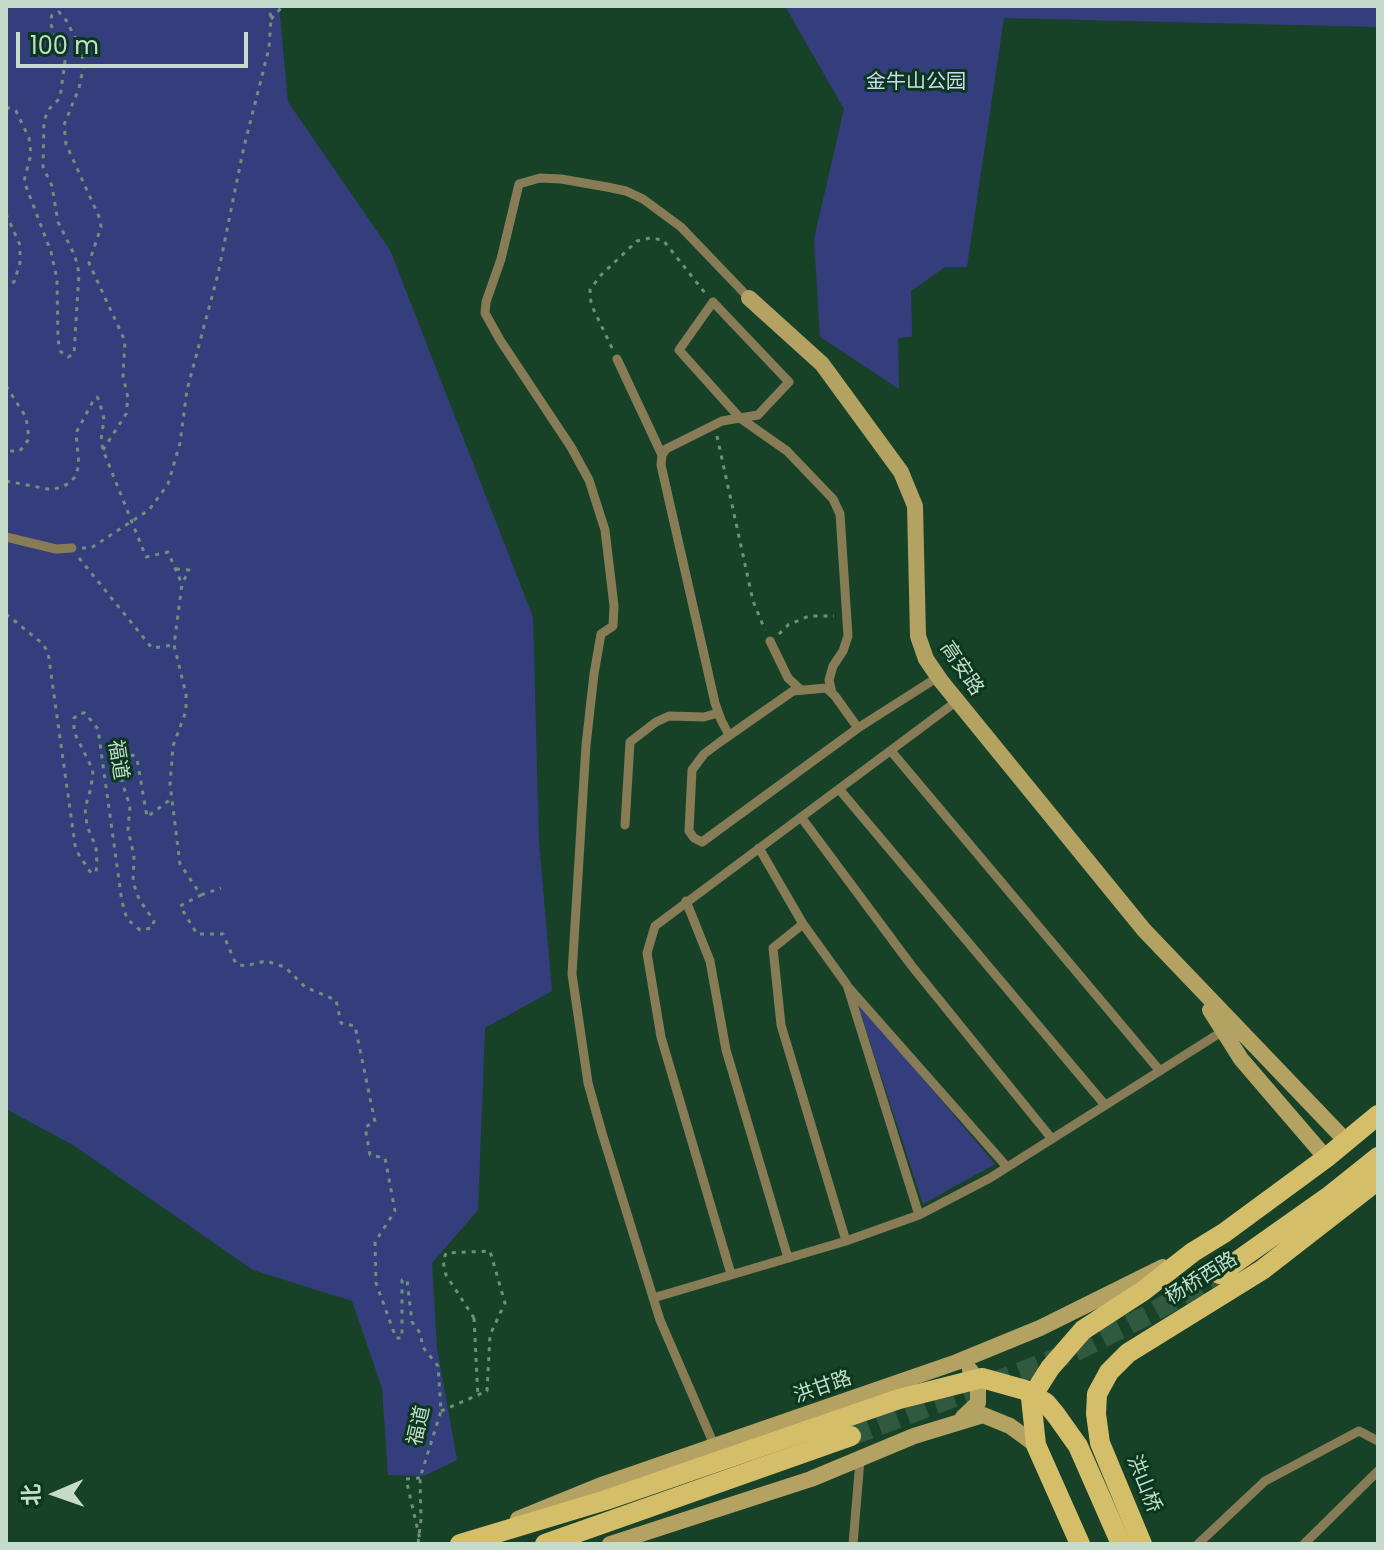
<!DOCTYPE html>
<meta charset="utf-8">
<style>
body{margin:0}
#map{position:relative;width:1384px;height:1550px;overflow:hidden;background:#174228;font-family:Poppins,"Noto Sans SC",sans-serif}
canvas{display:block}
.frame{position:absolute;inset:0;border:8px solid #c5dccb;pointer-events:none}
.north{position:absolute;left:16px;top:1454px;width:80px;height:80px;-webkit-text-stroke:6px #0a381f;paint-order:stroke;rotate:268deg;font-size:22px;font-weight:700;line-height:32px;text-align:center;color:#c5dccb}
.north::after{content:'';display:block;margin:auto;width:28px;height:36px;background:#c5dccb;clip-path:polygon(50% 0,100% 100%,50% 72%,0 100%)}
.scale{position:absolute;left:16px;top:32px;width:232px;height:36px;box-sizing:border-box;border:4px solid #c5dccb;border-top:0;padding-left:10px;font-size:24px;line-height:28px;white-space:nowrap;color:#c5dccb;-webkit-text-stroke:6px #0a381f;paint-order:stroke}
</style>
<div id="map">
<canvas width="1384" height="1550"></canvas>
<div class="frame"></div>
<div class="north">北</div>
<div class="scale">100 m</div>
</div>
<script>
const ctx = document.querySelector('canvas').getContext('2d');
ctx.lineJoin = 'round';
function fillPath(path, color) { ctx.fillStyle = color; ctx.fill(path, 'evenodd'); }
const toPath = rows => new Path2D(rows.map(r => 'M' + r).join(''));
function trace(path, color, width, dash) { ctx.strokeStyle = color; ctx.lineWidth = width; ctx.lineCap = dash ? 'butt' : 'round'; ctx.setLineDash(dash || []); ctx.stroke(path); }
function label(font, color, halo, rows, align = 'center') {
  ctx.font = font + ' Poppins,"Noto Sans SC",sans-serif'; ctx.lineWidth = 6; ctx.setLineDash([]); ctx.textBaseline = 'middle'; ctx.strokeStyle = halo; ctx.fillStyle = color; for (const [text, x, y, turn = 0] of rows) {
    ctx.save(); ctx.translate(x, y); ctx.rotate((+turn || 0) * Math.PI / 180); ctx.textAlign = isNaN(turn) ? turn : align; if (halo) ctx.strokeText(text, 0, 0); ctx.fillText(text, 0, 0); ctx.restore();
  }
}
const green = toPath([
 [6,6,279,6,288,102,390,250,533,617,539,842,552,991,485,1028,478,1210,432,1263,437,1348,457,1460,424,1476,388,1475,382,1388,352,1301,253,1270,73,1145,6,1109],
 [785,6,1378,6,1378,27,1004,18,967,267,945,267,911,291,912,337,898,338,899,389,820,337,814,239,844,109],
 [856,999,995,1164,923,1204]
]);
const primaryTunnel = toPath([
 [851,1436,1076,1351,1148,1315,1219,1274]
]);
const path = toPath([
 [271,19,283,6],
 [6,107,16,111,29,138,31,154,24,181,51,252,57,279,58,340,61,352,68,357,74,354,79,273,75,256,58,222,52,186,43,167,44,120,50,108,60,98,66,54,58,43,50,22,52,15,59,12,66,20,79,45,84,64,79,88,64,125,66,144,100,219,101,227,89,263,125,341,123,376,128,398,126,414,103,450],
 [6,214,20,245,20,263,14,282,6,285],
 [612,348,591,304,590,290,600,276,637,241,650,238,663,240,705,293],
 [6,386,26,417,29,439,20,451,6,451],
 [717,436,753,601,765,630],
 [82,548,91,548,149,510,168,484,180,443,187,390,218,274,243,151,269,48,271,19,269,6],
 [79,558,152,648,174,645],
 [176,569,189,570,182,584],
 [6,614,42,643,48,652,75,845,79,855,91,873,96,872,97,864,96,847,87,826,85,808,91,788,93,770,74,732,74,718,80,713,85,713,98,729,122,902,127,919,140,930,152,928,154,921,139,899,133,882,134,856,128,830,130,806,122,782,124,762,127,757,133,755,137,759,147,817,171,799],
 [779,634,788,625,809,616,834,616],
 [201,895,221,888],
 [474,1318,478,1398],
 [420,1478,406,1479,421,1544]
]);
const lane = toPath([
 [713,302,789,382,758,415,740,418,679,350,713,302],
 [617,359,662,455],
 [6,537,56,549,72,548],
 [770,641,788,678,801,690],
 [858,728,835,696,826,688,793,691,720,742,704,754,692,770,689,831,694,838,702,842,858,728,938,677],
 [729,735,721,720,715,703,661,465,662,455,666,449,722,421,740,418,787,451,833,499,840,514,848,636,843,651,833,666,829,680,832,693],
 [891,751,1160,1071],
 [839,789,1105,1105],
 [801,817,911,965,1052,1139],
 [625,825,630,742,656,722,669,716,704,717,718,713],
 [759,848,803,924,847,985,919,1215],
 [686,901,710,961,726,1050,788,1258],
 [803,924,773,948,781,1025,846,1241],
 [849,988,1007,1167],
 [731,1274,661,1037,647,953,655,926,957,701],
 [653,1298,846,1241,919,1215,990,1178,1223,1031],
 [715,1447,660,1320,602,1133,588,1083,572,974,586,745,594,674,601,634,613,626,614,606,605,530,589,480,571,447,500,340,485,313,486,302,501,259,519,184,540,178,561,179,607,187,626,191,643,199,681,227,749,298],
 [853,1544,860,1460],
 [1198,1544,1265,1481,1359,1431,1378,1441],
 [1304,1544,1378,1471]
]);
const secondary = toPath([
 [749,298,822,364,901,472,915,506,918,636,926,659,941,681,1144,930,1347,1142],
 [1210,1010,1241,1059,1326,1158],
 [963,1417,978,1403,978,1381,970,1370],
 [518,1519,604,1484,957,1362,1040,1328,1163,1267],
 [610,1544,811,1479,914,1436,983,1415,1010,1426,1036,1445]
]);
const primary = toPath([
 [1219,1274,1328,1197,1378,1157],
 [545,1544,851,1436],
 [1080,1544,1036,1445,1031,1398,1050,1368,1083,1330,1143,1291,1193,1252,1224,1233,1326,1158,1378,1115],
 [1142,1544,1100,1443,1096,1414,1097,1394,1109,1372,1128,1353,1262,1270,1378,1180]
]);
const pathBridge = toPath([
 [6,481,53,490,68,484,75,477,79,465,76,433,93,401,97,397,99,400,104,419,101,440,103,450,146,557,168,552,182,584,174,645,186,694,186,711,173,746,170,784,180,864,201,895,180,906,197,934,223,934,236,964,245,966,266,961,285,967,305,987,336,1000,341,1023,355,1026,375,1122,365,1127,370,1155,385,1158,395,1211,375,1242,376,1283,396,1338,402,1338,402,1280,407,1280,412,1322,421,1334,422,1346,438,1366,441,1411,420,1478,421,1519,418,1544],
 [441,1411,487,1391,490,1335,505,1303,490,1251,446,1253,443,1261,446,1275,474,1318]
]);
const primaryBridge = toPath([
 [460,1544,606,1500,899,1399,982,1378,1025,1390,1046,1403,1056,1415,1078,1446,1121,1544]
]);
const parkNames = [
 ["金牛山公园",916,83]
];
const streetNames = [
 ["高安路",961,669,56],
 ["福道",117,760,81],
 ["杨桥西路",1202,1279,-32],
 ["洪甘路",823,1388,-19],
 ["福道",420,1426,-77],
 ["洪山桥",1143,1484,68]
];
fillPath(green, '#353e7c');
trace(primaryTunnel, '#315940', 20, [20, 10]);
trace(path, '#6f907b', 3, [4, 6]);
trace(lane, '#877c55', 9);
trace(secondary, '#b3a262', 16);
trace(primary, '#d5be6a', 20);
trace(pathBridge, '#6f907b', 3, [4, 6]);
trace(primaryBridge, '#d5be6a', 20);
label('20px', '#d3d8ef', '#0a381f', parkNames);
label('20px', '#c5dccb', '#0a381f', streetNames);
</script>
